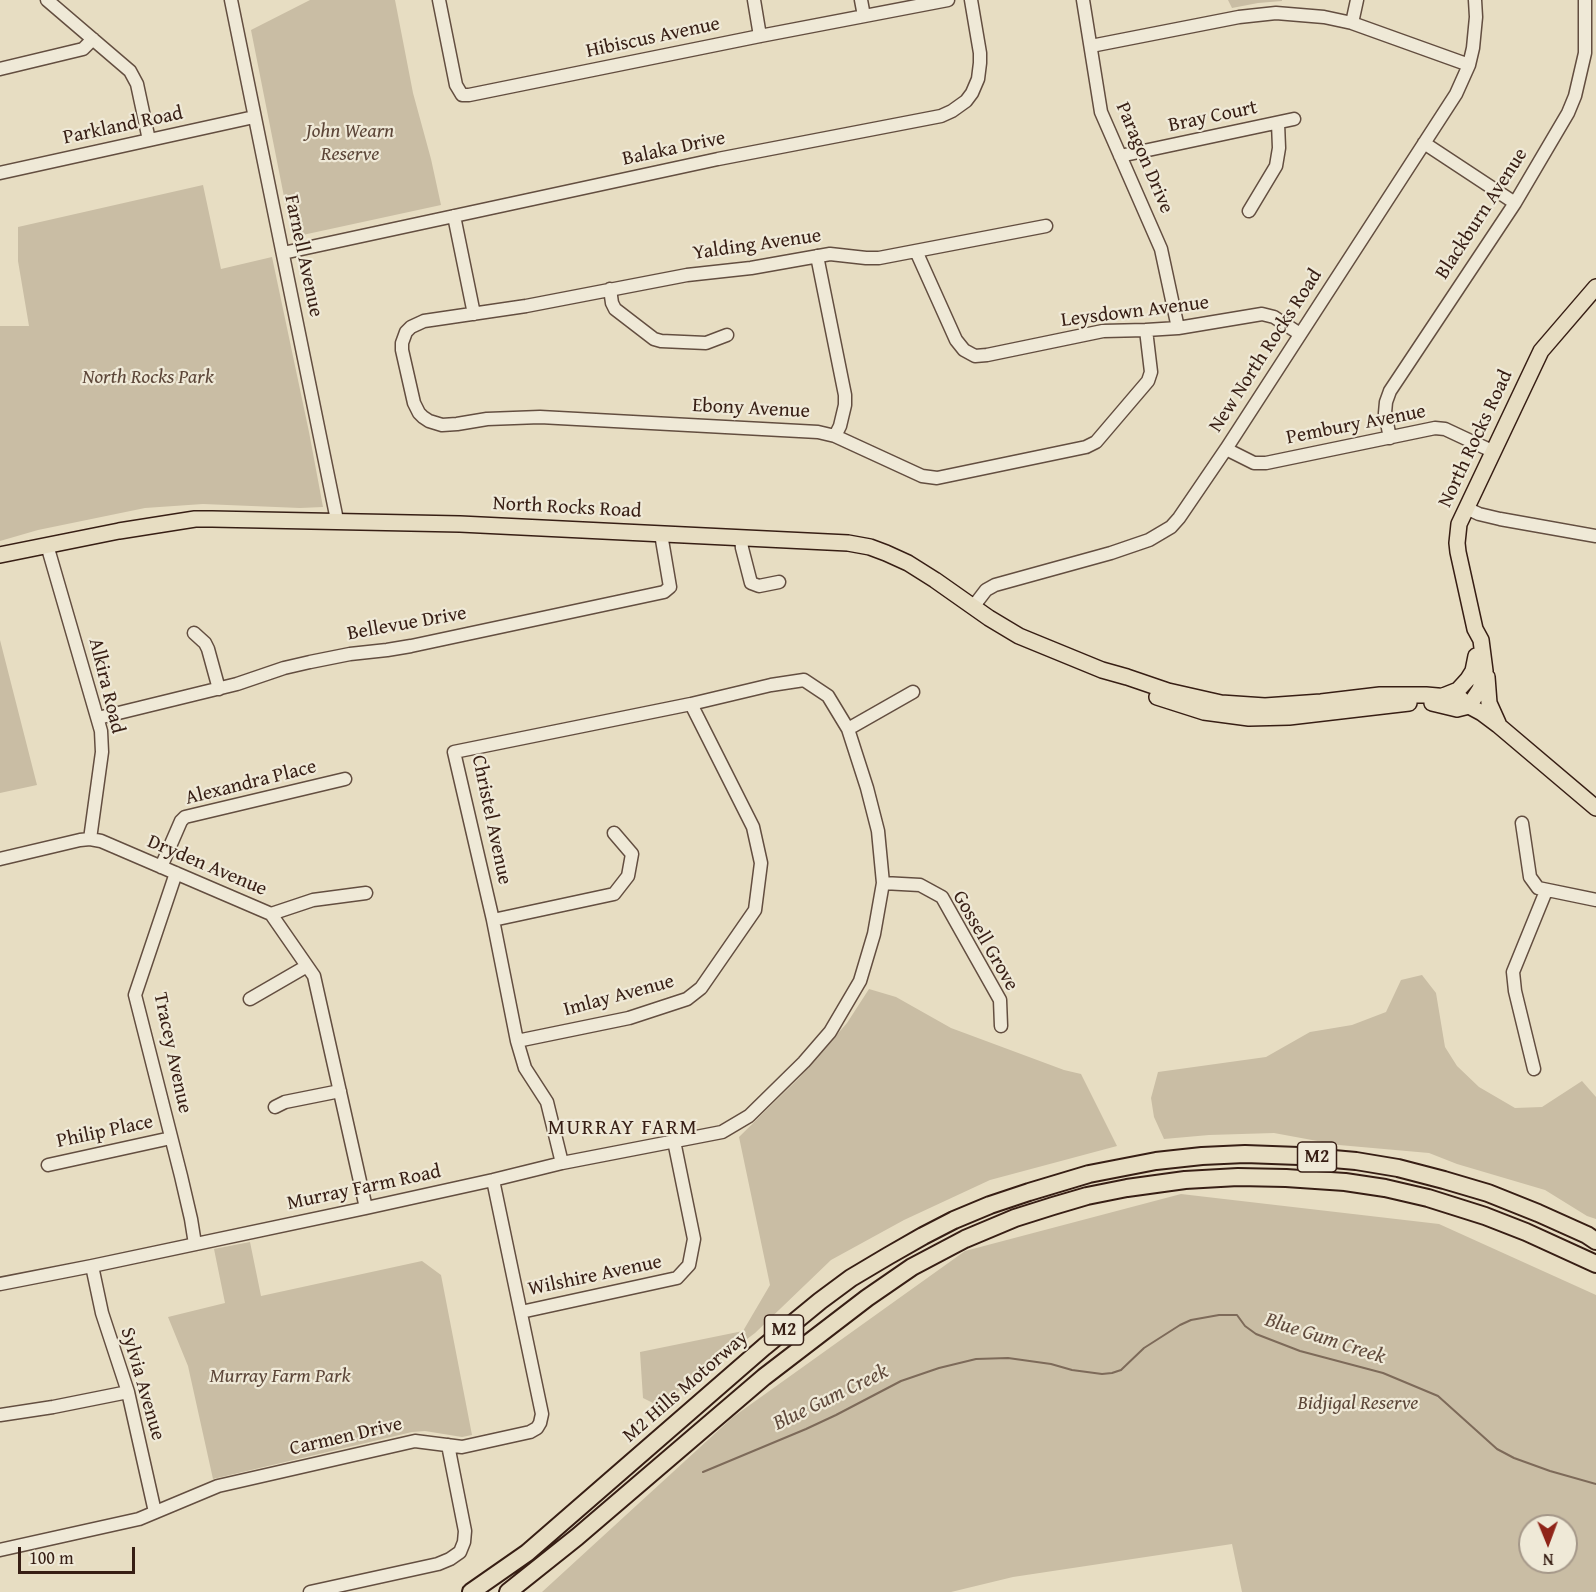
<!DOCTYPE html>
<style>
body{margin:0}
#map{position:relative;width:1596px;height:1592px;overflow:hidden;background:#e7ddc2;font-family:"Gentium Book Plus",serif}
canvas{display:block}
.north{position:absolute;left:1518px;top:1514px;width:60px;height:60px;box-sizing:border-box;background:#efe9d7;border:2px solid #a59889;border-radius:50%;rotate:179deg;font-size:16px;font-weight:700;line-height:24px;text-align:center;color:#371e14}
.north::after{content:'';display:block;margin:auto;width:21px;height:27px;background:#8f2418;clip-path:polygon(50% 0,100% 100%,50% 72%,0 100%)}
.scale{position:absolute;left:18px;top:1547px;width:117px;height:27px;box-sizing:border-box;border:3px solid #371e14;border-top:0;padding-left:8px;font-size:18px;line-height:21px;white-space:nowrap;color:#371e14;-webkit-text-stroke:4px #efe9d7;paint-order:stroke}
</style>
<div id="map">
<canvas width="1596" height="1592"></canvas>
<div class="north">N</div>
<div class="scale">100 m</div>
</div>
<script>
const ctx = document.querySelector('canvas').getContext('2d');
ctx.lineJoin = 'round';
function fillPath(path, color) { ctx.fillStyle = color; ctx.fill(path, 'evenodd'); }
const toPath = rows => new Path2D(rows.map(r => 'M' + r).join(''));
function trace(path, color, width, dash) { ctx.strokeStyle = color; ctx.lineWidth = width; ctx.lineCap = dash ? 'butt' : 'round'; ctx.setLineDash(dash || []); ctx.stroke(path); }
function label(font, color, halo, rows, align = 'center') {
  ctx.font = font + ' "Gentium Book Plus",serif'; ctx.lineWidth = 4.5; ctx.setLineDash([]); ctx.textBaseline = 'middle'; ctx.strokeStyle = halo; ctx.fillStyle = color; for (const [text, x, y, turn = 0] of rows) {
    ctx.save(); ctx.translate(x, y); ctx.rotate((+turn || 0) * Math.PI / 180); ctx.textAlign = isNaN(turn) ? turn : align; if (halo) ctx.strokeText(text, 0, 0); ctx.fillText(text, 0, 0); ctx.restore();
  }
}
const green = toPath([
 [310,0,395,0,413,93,431,159,441,205,298,236,291,232,251,30],
 [1228,0,1282,0,1282,1,1258,3,1232,8],
 [203,185,221,269,272,257,309,432,323,507,300,508,203,504,145,508,38,530,0,541,0,326,29,326,18,261,18,227],
 [0,640,37,785,0,793],
 [1422,975,1436,993,1445,1047,1457,1066,1479,1087,1515,1108,1542,1107,1582,1081,1596,1097,1596,1219,1587,1216,1545,1190,1457,1164,1429,1153,1339,1145,1274,1133,1209,1135,1164,1139,1154,1117,1151,1098,1158,1072,1266,1057,1310,1032,1352,1025,1386,1012,1401,980],
 [869,989,896,997,951,1028,1064,1070,1081,1074,1117,1146,990,1180,904,1220,831,1260,755,1333,659,1406,643,1398,640,1352,743,1331,770,1285,739,1137,799,1078,847,1023],
 [1181,1194,1439,1224,1596,1295,1596,1592,1242,1592,1232,1544,1013,1577,951,1592,542,1592,733,1417,965,1251],
 [1530,1526,1566,1526,1566,1562,1530,1562],
 [250,1242,261,1296,422,1261,441,1275,472,1435,462,1437,425,1431,412,1432,213,1479,188,1366,168,1317,225,1303,214,1249]
]);
const stream = toPath([
 [703,1472,806,1429,836,1415,901,1381,939,1368,976,1359,1008,1358,1051,1364,1072,1370,1102,1374,1112,1373,1121,1370,1144,1348,1180,1325,1191,1320,1219,1315,1237,1315,1245,1326,1256,1334,1300,1351,1383,1373,1438,1396,1497,1449,1514,1458,1550,1471,1596,1484]
]);
const minor = toPath([
 [47,0,130,71,137,84,149,140],
 [231,0,337,520],
 [439,0,456,85,462,95,469,95,760,36,948,0],
 [754,0,760,36],
 [861,0,864,16],
 [1083,0,1101,112,1161,249,1178,328],
 [1352,23,1357,0],
 [1091,46,1239,17,1276,13,1324,17,1352,23,1469,65],
 [0,69,83,49,93,39],
 [1424,143,1515,203],
 [1120,156,1294,119],
 [0,173,254,117],
 [1249,211,1276,166,1279,148,1278,123],
 [454,216,474,314],
 [1046,226,879,258,866,258,830,254,751,268,687,275,526,306,424,321,411,327,406,332,402,343,402,350,414,403,419,413,423,417,429,421,442,425,457,424,487,419,540,417,818,432,835,436,922,476,937,478,1086,447,1096,442,1148,381,1151,372,1146,330],
 [916,251,956,340,964,350,975,356,987,355,1103,331,1146,330,1178,328,1262,314,1274,317,1300,334],
 [283,253,718,159,941,116,952,111,966,101,972,93,978,79,980,63,980,53,971,0],
 [817,256,845,395,845,405,840,426,835,436],
 [610,289,612,303,615,309,654,339,661,341,706,343,727,335],
 [1390,438,1385,413,1386,402,1390,391,1515,203,1568,113,1575,96,1585,53,1585,0],
 [1226,449,1254,463,1266,463,1435,428,1445,429,1492,451],
 [1466,508,1479,514,1500,519,1596,536],
 [741,538,742,548,751,583,759,586,779,582],
 [47,545,101,731,102,752,90,839],
 [973,607,986,590,995,585,1111,553,1149,540,1171,527,1179,518,1226,449,1456,94,1469,65,1473,48,1476,17,1475,0],
 [194,633,205,643,208,649,219,689],
 [98,718,237,684,284,668,310,662,350,654,387,650,411,646,664,592,670,587,661,534],
 [848,729,913,692],
 [1522,823,1530,877,1538,888,1596,900],
 [0,859,80,840,90,839,101,841,271,914,314,976,366,1208],
 [161,867,181,821,185,817,345,779],
 [176,873,135,995,181,1176,191,1219,195,1244],
 [883,883,920,885,942,897,1000,1000,1001,1026],
 [271,914,313,900,366,893],
 [493,920,614,894,628,876,632,854,614,833],
 [250,999,307,966],
 [517,1041,629,1018,687,999,701,988,755,910,761,863,753,827,691,704],
 [1534,1069,1515,991,1513,972,1546,891],
 [275,1107,285,1102,340,1091],
 [48,1165,171,1138],
 [92,1266,102,1313,128,1392,155,1512],
 [0,1284,92,1266,366,1208,493,1180,562,1163,722,1132,749,1116,804,1062,830,1032,860,981,874,934,883,883,878,831,867,788,848,729,828,696,804,680,771,685,691,704,454,752,493,920,517,1041,525,1068,547,1102,562,1163],
 [521,1312,677,1278,689,1265,694,1239,674,1141],
 [0,1415,53,1407,128,1392],
 [0,1550,139,1519,218,1486,415,1441,462,1447,530,1432,537,1428,540,1423,542,1414,493,1180],
 [310,1592,438,1564,450,1559,460,1552,464,1542,465,1531,448,1445]
]);
const major = toPath([
 [0,555,119,531,195,519,212,519,460,524,848,543,870,547,886,553,908,563,935,580,989,618,1019,636,1102,670,1127,677,1168,691,1221,703,1265,706,1321,702,1380,695,1426,695,1460,698,1469,706,1482,713,1498,725,1596,808],
 [1487,677,1489,703,1498,723],
 [1443,696,1458,690,1468,679,1473,671,1476,656],
 [1157,697,1204,712,1249,718,1289,717,1409,703],
 [1432,703,1457,709,1469,706,1480,689,1485,671,1481,640,1475,629,1458,552,1457,543,1459,524,1541,351,1596,287]
]);
const highway = toPath([
 [471,1592,527,1553,764,1347,820,1301,851,1278,888,1256,923,1236,954,1220,990,1205,1029,1192,1089,1174,1156,1161,1202,1156,1245,1154,1299,1156,1356,1161,1398,1168,1444,1180,1488,1193,1538,1213,1587,1235,1596,1241],
 [508,1592,577,1537,764,1377,867,1298,912,1267,965,1239,1015,1218,1053,1206,1087,1196,1127,1188,1185,1180,1238,1177,1286,1178,1345,1182,1385,1188,1428,1198,1485,1216,1526,1232,1596,1264]
]);
const shields = [
 [1317,1157,39],
 [784,1330,39]
];
const shieldNames = [
 ["M2",1317,1157],
 ["M2",784,1330]
];
const streetNames = [
 ["Hibiscus Avenue",653,38,-12],
 ["Bray Court",1213,117,-12],
 ["Parkland Road",123,126,-12],
 ["Balaka Drive",674,149,-12],
 ["Paragon Drive",1144,158,67],
 ["Blackburn Avenue",1482,214,-57],
 ["Yalding Avenue",757,245,-8],
 ["Farnell Avenue",303,256,78],
 ["Leysdown Avenue",1135,312,-7],
 ["New North Rocks Road",1266,351,-57],
 ["Ebony Avenue",751,409,3],
 ["Pembury Avenue",1356,425,-11],
 ["North Rocks Road",1476,439,-65],
 ["North Rocks Road",567,508,3],
 ["Bellevue Drive",407,624,-10],
 ["Alkira Road",106,686,76],
 ["Alexandra Place",251,783,-14],
 ["Christel Avenue",491,820,78],
 ["Dryden Avenue",207,866,23],
 ["Gossell Grove",985,941,60],
 ["Imlay Avenue",619,996,-15],
 ["Tracey Avenue",172,1053,78],
 ["Philip Place",105,1132,-12],
 ["Murray Farm Road",364,1188,-12],
 ["Wilshire Avenue",595,1276,-12],
 ["Sylvia Avenue",142,1384,74],
 ["M2 Hills Motorway",686,1387,-41],
 ["Carmen Drive",346,1437,-13]
];
const parkNames = [
 ["John Wearn",350,132],
 ["Reserve",350,155],
 ["North Rocks Park",148,378],
 ["Murray Farm Park",280,1377],
 ["Bidjigal Reserve",1358,1404]
];
const neighbourhoodNames = [
 ["MURRAY FARM",623,1129]
];
const waterNames = [
 ["Blue Gum Creek",1325,1339,18],
 ["Blue Gum Creek",831,1398,-26]
];
fillPath(green, '#c9bda4');
trace(stream, '#7d6a59', 2);
trace(minor, '#634e40', 15);
trace(major, '#371e14', 18);
trace(highway, '#371e14', 20);
trace(minor, '#efe9d7', 12);
trace(major, '#e7ddc2', 15);
trace(highway, '#e7ddc2', 16);
for (const [x, y, w] of shields) { const box = new Path2D(); box.roundRect(x - w / 2, y - 15, w, 30, 4.5); ctx.fillStyle = '#efe9d7'; ctx.fill(box); trace(box, '#371e14', 1.5); }
label('bold 18px', '#371e14', null, shieldNames);
label('20px', '#371e14', '#efe9d7', streetNames);
label('italic 20px', '#5c4638', '#efe9d7', parkNames);
ctx.letterSpacing = '1.5px';
label('21px', '#371e14', '#efe9d7', neighbourhoodNames);
ctx.letterSpacing = '0px';
label('italic 21px', '#604a3c', '#efe9d7', waterNames);
</script>
